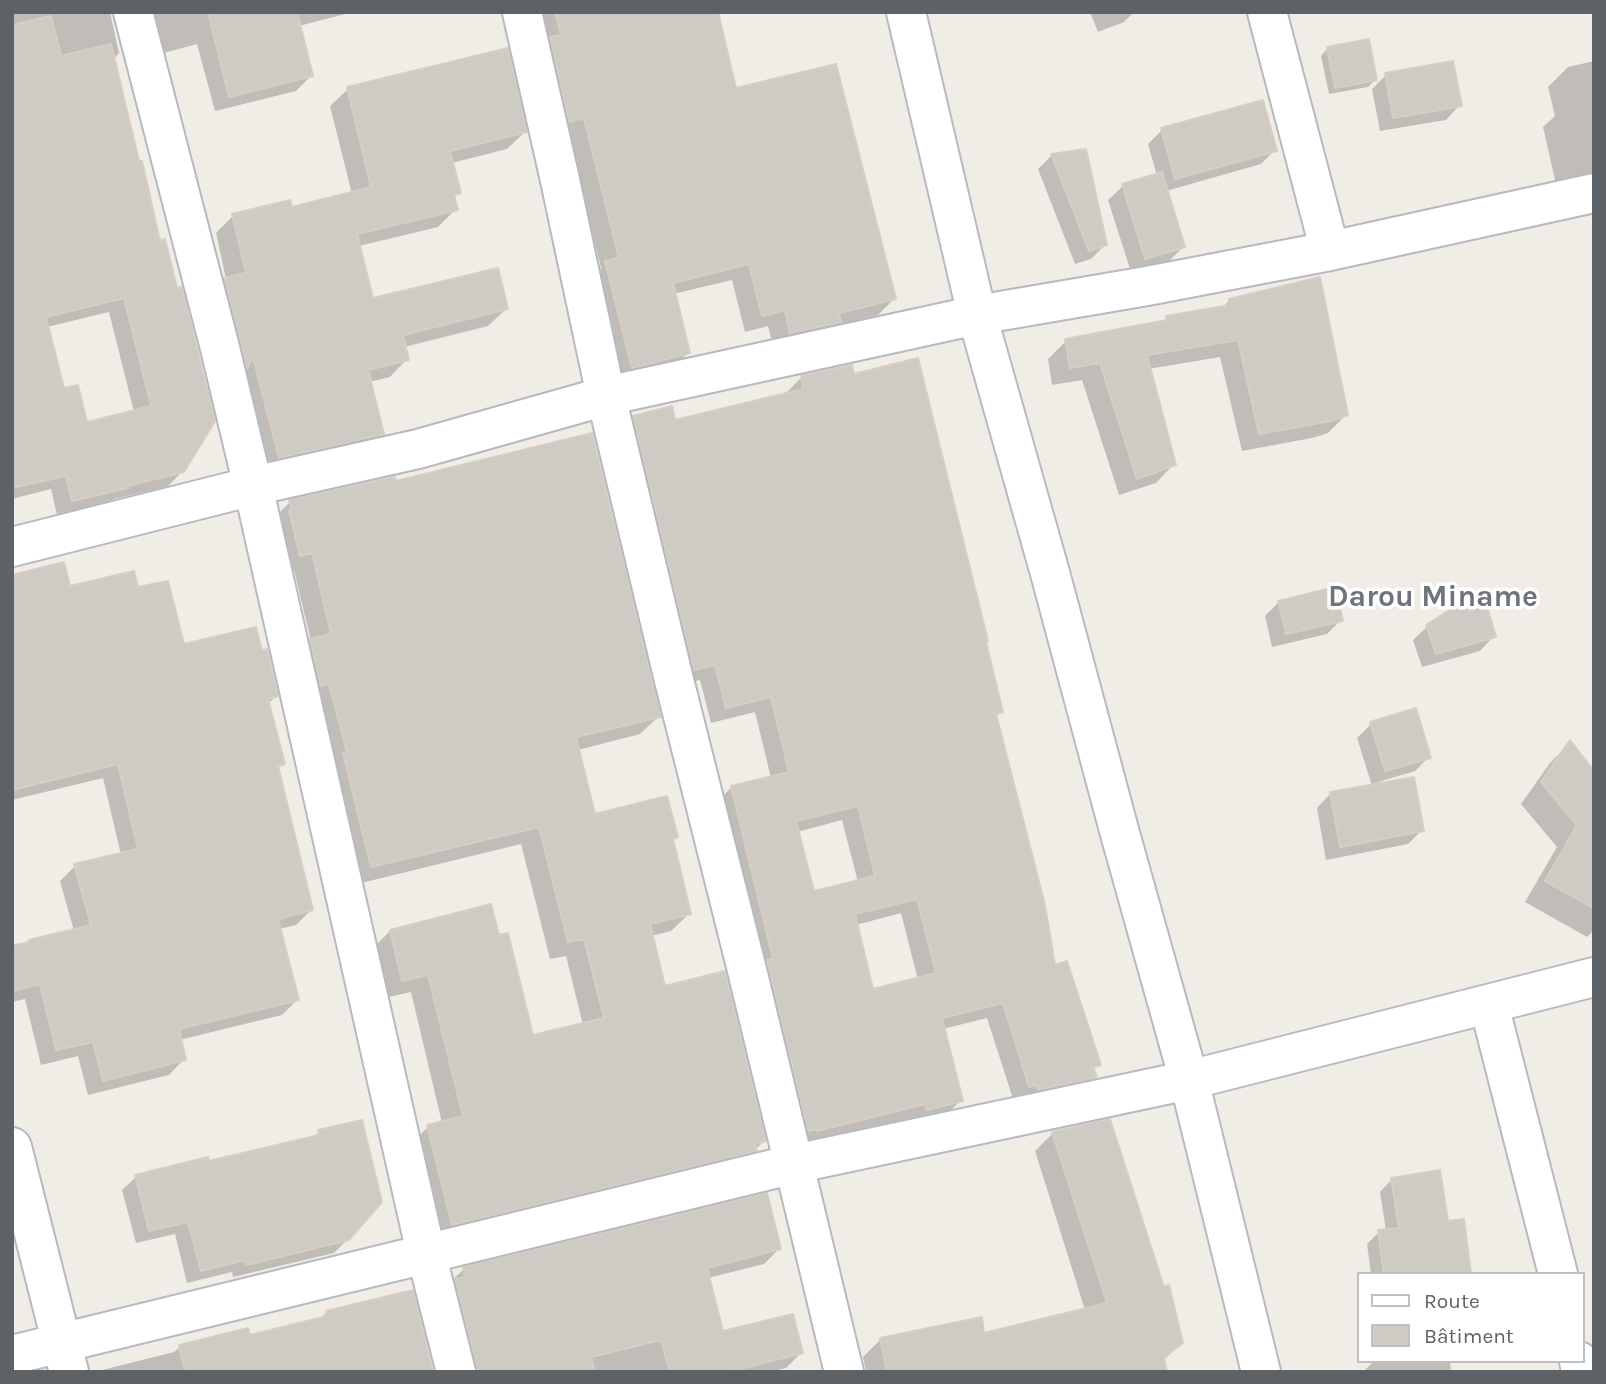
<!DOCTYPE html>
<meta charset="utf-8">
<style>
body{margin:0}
#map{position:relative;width:1606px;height:1384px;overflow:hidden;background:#f0ede6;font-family:Karla,sans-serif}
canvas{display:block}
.frame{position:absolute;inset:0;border:14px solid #5d6267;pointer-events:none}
.legend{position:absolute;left:1357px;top:1272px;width:228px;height:91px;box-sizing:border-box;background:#fff;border:2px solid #bec0c2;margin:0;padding:9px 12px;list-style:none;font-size:21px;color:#5d6267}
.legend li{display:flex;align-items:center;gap:14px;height:35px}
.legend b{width:35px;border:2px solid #bec0c2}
</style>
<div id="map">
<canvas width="1606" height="1384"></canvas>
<div class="frame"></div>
<ul class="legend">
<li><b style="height:9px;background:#fff"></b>Route</li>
<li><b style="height:19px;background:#cecac4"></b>Bâtiment</li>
</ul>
</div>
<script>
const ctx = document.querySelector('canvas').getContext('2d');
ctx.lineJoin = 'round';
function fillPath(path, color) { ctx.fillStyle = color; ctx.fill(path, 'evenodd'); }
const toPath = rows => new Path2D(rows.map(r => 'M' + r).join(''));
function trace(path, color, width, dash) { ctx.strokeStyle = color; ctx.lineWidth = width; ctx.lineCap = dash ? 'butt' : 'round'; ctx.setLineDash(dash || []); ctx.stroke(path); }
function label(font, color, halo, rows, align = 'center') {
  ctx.font = font + ' Karla,sans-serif'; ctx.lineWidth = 7; ctx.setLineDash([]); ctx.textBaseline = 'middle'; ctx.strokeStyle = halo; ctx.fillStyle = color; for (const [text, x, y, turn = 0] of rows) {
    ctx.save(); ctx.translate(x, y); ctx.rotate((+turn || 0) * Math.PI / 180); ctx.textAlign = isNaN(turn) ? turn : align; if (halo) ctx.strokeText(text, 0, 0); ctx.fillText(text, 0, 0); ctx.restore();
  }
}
const shadow = toPath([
 [12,12,110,12,119,53,113,60,183,471,167,487,114,499,111,503,57,515,51,489,12,499],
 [109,312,134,412,86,425,63,390,47,327],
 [134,12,353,12,299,26,311,76,296,91,215,111,197,44,149,57],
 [533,12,716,12,735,91,894,299,878,315,835,326,823,338,774,349,768,326,745,332,732,280,673,294,688,353,671,369,615,383,590,279,601,268,568,134],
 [1090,12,1134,12,1124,22,1098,32],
 [1327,49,1375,80,1368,87,1329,94,1321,56],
 [1594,61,1594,197,1558,193,1543,127,1555,116,1548,87,1568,67],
 [1386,75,1460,105,1446,120,1380,131,1372,89],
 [348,89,525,132,507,149,452,163,459,192,453,198,456,209,438,227,359,246,372,300,506,309,488,326,404,347,407,359,390,377,369,382,382,434,365,451,261,474,208,297,226,279,216,233,233,216,290,209,352,194,330,106],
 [1162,130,1275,150,1261,164,1166,191,1183,247,1169,261,1131,272,1108,200,1123,186,1157,176,1148,144],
 [1052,155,1105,245,1091,259,1075,264,1038,169],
 [1230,300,1346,415,1328,433,1312,438,1242,451,1220,357,1148,369,1174,464,1156,483,1119,495,1082,380,1052,385,1048,359,1066,341,1161,323,1167,318,1222,308],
 [802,377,1001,711,995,717,1053,967,1099,1064,1093,1070,1095,1077,1079,1093,1014,1102,987,1018,943,1029,961,1100,945,1116,911,1125,909,1119,802,1146,716,803,732,787,771,778,755,712,711,723,700,680,678,685,618,433,634,417,674,423,786,393],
 [842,820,858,882,812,894,797,832],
 [901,913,918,980,871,991,856,925],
 [395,483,659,716,640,734,578,750,594,816,676,837,672,841,690,913,671,931,651,936,664,988,764,1141,737,1168,434,1242,410,1145,428,1127,442,1123,411,992,384,998,372,949,390,931,498,937,532,1037,583,1025,566,956,550,959,521,844,353,885,293,659,311,641,294,570,282,573,272,520,290,502],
 [12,577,68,588,136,589,182,646,276,696,268,704,283,763,277,769,311,910,296,925,279,929,297,1000,282,1015,179,1040,184,1059,169,1075,88,1095,78,1056,41,1065,25,999,12,1002,12,948,74,931,60,881,75,866,121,855,103,778,12,800],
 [1279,602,1341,620,1327,634,1272,647,1265,616],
 [1428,626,1494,636,1480,651,1422,667,1413,640],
 [1371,724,1429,757,1415,771,1378,782,1378,785,1422,830,1408,844,1326,860,1317,808,1331,793,1372,786,1357,738],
 [1570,743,1594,774,1594,930,1587,937,1525,902,1557,847,1521,804,1550,763],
 [319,1132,348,1239,334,1253,233,1277,232,1272,187,1283,175,1234,136,1243,122,1190,136,1177,207,1163,313,1138],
 [1053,1133,1181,1343,1163,1361,1166,1372,866,1372,863,1357,881,1339,983,1335,1085,1310,1035,1151],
 [1392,1179,1447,1223,1469,1274,1371,1274,1367,1244,1379,1232,1386,1231,1380,1192],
 [779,1249,764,1264,708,1278,721,1333,801,1353,786,1368,770,1372,497,1372,495,1363,460,1372,448,1284,464,1269],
 [327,1312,426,1372,94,1372,174,1352,180,1347,248,1338,319,1320],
 [1378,1361,1450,1361,1451,1372,1363,1372,1373,1362]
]);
const building = toPath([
 [208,12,297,12,313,76,229,97,208,12],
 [555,12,718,12,736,88,836,64,896,299,839,313,841,322,790,333,785,310,762,316,749,264,673,283,690,353,632,368,605,261,619,258,584,118,569,122,550,37,561,35,555,12],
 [51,16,61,56,111,44,139,161,142,161,160,241,165,239,177,288,182,287,215,421,184,472,127,486,128,488,72,501,66,476,12,488,12,25,51,16],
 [124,298,151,406,87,422,78,385,64,388,46,317,124,298],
 [1369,39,1377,80,1335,88,1327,47,1369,39],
 [508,48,527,132,450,151,461,193,454,195,458,210,357,234,373,298,498,268,508,309,403,335,409,360,368,370,384,434,279,458,253,357,247,368,224,278,246,273,232,214,290,200,292,207,371,187,347,87,508,48],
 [1453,61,1462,106,1393,118,1385,73,1453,61],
 [1263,100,1277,151,1175,179,1161,128,1263,100],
 [1086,149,1107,245,1089,251,1051,154,1086,149],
 [1162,172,1185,247,1145,259,1122,184,1162,172],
 [1320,277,1348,415,1331,421,1259,434,1238,340,1147,355,1176,465,1137,479,1100,363,1070,368,1065,339,1167,320,1166,316,1230,305,1229,299,1320,277],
 [918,358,988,641,986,642,1003,712,996,714,1045,905,1055,965,1067,961,1101,1065,1093,1067,1097,1077,1038,1090,1037,1085,1029,1087,1003,1003,942,1018,963,1101,927,1110,925,1104,817,1131,817,1129,808,1131,767,960,773,959,731,786,789,772,771,697,726,708,715,665,694,670,633,416,672,406,675,420,803,389,801,376,852,365,854,374,918,358],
 [858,806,875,876,814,891,796,821,858,806],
 [917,899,936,973,873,989,855,914,917,899],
 [592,433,661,717,576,737,595,814,667,796,678,837,673,839,691,914,650,924,665,986,725,971,766,1141,755,1144,757,1151,452,1225,427,1125,463,1116,428,975,402,981,390,930,491,904,499,935,508,933,533,1035,604,1018,584,939,568,942,539,827,371,867,343,753,347,752,329,684,321,686,310,639,331,634,312,553,300,556,289,510,292,509,289,500,395,477,396,481,592,433],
 [64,562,70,586,134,571,138,587,168,581,184,644,256,627,262,651,267,649,278,696,268,699,285,764,278,766,313,910,278,919,299,1000,179,1029,186,1060,103,1081,93,1042,56,1050,40,984,12,991,12,946,29,942,29,940,91,925,74,864,138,849,118,764,12,790,12,575,64,562],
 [1335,587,1343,621,1286,634,1278,601,1335,587],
 [1482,589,1496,637,1436,654,1426,625,1482,589],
 [1416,708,1431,758,1385,771,1370,722,1416,708],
 [1570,740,1594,771,1594,908,1545,881,1577,825,1541,782,1570,740],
 [1414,777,1424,831,1340,847,1330,792,1414,777],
 [1110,1119,1164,1287,1169,1285,1183,1343,1164,1357,1167,1372,887,1372,880,1338,982,1317,984,1333,1107,1303,1052,1132,1110,1119],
 [362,1120,382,1202,349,1240,246,1265,245,1260,201,1271,188,1222,149,1231,135,1175,208,1157,209,1161,319,1135,318,1130,362,1120],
 [1440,1170,1448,1221,1464,1219,1471,1274,1384,1274,1378,1230,1399,1228,1391,1178,1440,1170],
 [767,1193,781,1249,707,1268,723,1331,793,1314,803,1353,728,1372,670,1372,661,1340,591,1357,595,1372,477,1372,455,1279,465,1277,463,1267,767,1193],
 [413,1290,433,1372,185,1372,179,1345,248,1328,250,1335,327,1316,326,1311,413,1290]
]);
const street = toPath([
 [133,12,220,348,253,486,426,1253,456,1372],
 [522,12,560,180,606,396,674,680,747,970,844,1372],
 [1267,12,1330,251],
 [12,547,253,486,418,449,606,396,977,315,1147,286,1330,251,1594,193],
 [1489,1005,1558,1274],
 [12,1147,69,1372],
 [1579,1361,1581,1372]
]);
const secondary = toPath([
 [906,12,977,315,1050,573,1119,830,1189,1080,1261,1372],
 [12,1355,794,1164,1189,1080,1594,977]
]);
const districtNames = [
 ["Darou Miname",1433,597]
];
fillPath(shadow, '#0003');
fillPath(building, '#cecac4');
trace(building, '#d6cec3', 2);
trace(street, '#b6b9bd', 42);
trace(secondary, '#b7bbc0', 42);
trace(street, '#fff', 38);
trace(secondary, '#fff', 38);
label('bold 30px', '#6e7479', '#fff', districtNames);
</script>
